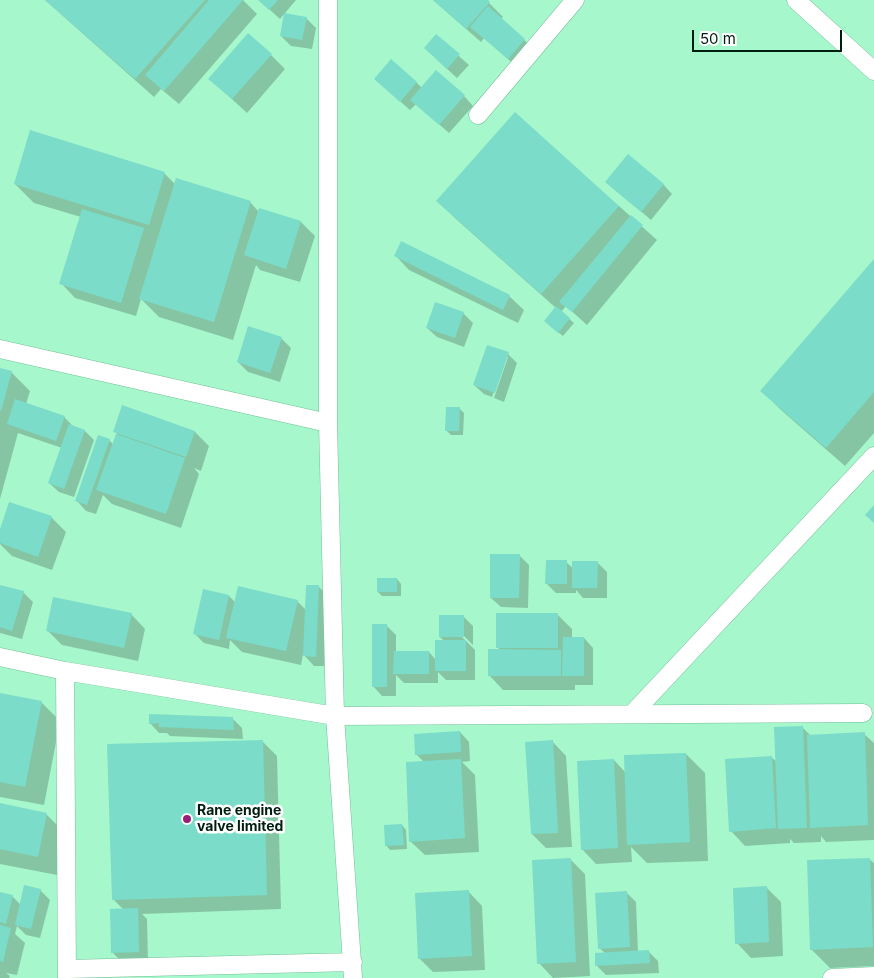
<!DOCTYPE html>
<style>
body{margin:0}
#map{position:relative;width:874px;height:978px;overflow:hidden;background:#a7f7cc;font-family:Inter,sans-serif}
canvas{display:block}
.scale{position:absolute;left:692px;top:30px;width:150px;height:22px;box-sizing:border-box;border:2px solid #001e10;border-top:0;padding-left:6px;font-size:15px;line-height:18px;white-space:nowrap;color:#001e10;-webkit-text-stroke:4px #fff;paint-order:stroke}
</style>
<div id="map">
<canvas width="874" height="978"></canvas>
<div class="scale">50 m</div>
</div>
<script>
const ctx = document.querySelector('canvas').getContext('2d');
ctx.lineJoin = 'round';
function fillPath(path, color) { ctx.fillStyle = color; ctx.fill(path, 'evenodd'); }
const toPath = rows => new Path2D(rows.map(r => 'M' + r).join(''));
function trace(path, color, width, dash) { ctx.strokeStyle = color; ctx.lineWidth = width; ctx.lineCap = dash ? 'butt' : 'round'; ctx.setLineDash(dash || []); ctx.stroke(path); }
function label(font, color, halo, rows, align = 'center') {
  ctx.font = font + ' Inter,sans-serif'; ctx.lineWidth = 5; ctx.setLineDash([]); ctx.textBaseline = 'middle'; ctx.strokeStyle = halo; ctx.fillStyle = color; for (const [text, x, y, turn = 0] of rows) {
    ctx.save(); ctx.translate(x, y); ctx.rotate((+turn || 0) * Math.PI / 180); ctx.textAlign = isNaN(turn) ? turn : align; if (halo) ctx.strokeText(text, 0, 0); ctx.fillText(text, 0, 0); ctx.restore();
  }
}
const shadow = toPath([
 [45,0,243,0,257,14,179,104,161,89,154,97],
 [259,0,296,0,280,19],
 [433,0,486,0,503,17,501,19,534,49,518,68,484,38,481,42],
 [306,18,316,28,312,49,291,46,281,36],
 [436,36,469,65,457,78,435,58],
 [271,55,285,69,247,113,210,79],
 [416,82,422,88,464,96,473,106,449,133,416,104,410,110,385,88],
 [164,173,175,184,250,202,259,212,301,222,315,236,300,282,260,270,256,265,233,340,159,317,141,299,136,316,75,298,61,283,81,217,34,203,15,184],
 [607,182,663,184,672,194,651,220],
 [438,201,619,206,657,240,587,325,566,306,561,312,574,323,563,336,550,326,556,308,457,220],
 [395,255,509,296,524,310,518,323,409,270],
 [874,261,874,433,845,466,781,410,762,391],
 [463,313,473,323,464,347,437,337,427,328],
 [281,338,291,348,280,382,248,372,238,362],
 [508,354,517,363,504,402,494,398,508,357,506,357,492,397,484,394,474,385],
 [0,369,11,372,30,391,26,404,64,417,74,427,85,431,94,440,74,497,59,492,49,483,62,448,18,433,0,499],
 [123,407,195,432,209,446,201,471,194,468,199,474,181,528,112,504,103,495,96,514,86,511,77,501,109,440,113,444,117,434,115,431],
 [459,408,464,413,463,435,451,435,446,430],
 [51,517,66,532,52,570,12,556,0,544,0,533],
 [519,555,529,565,528,608,501,607,491,598],
 [566,562,574,569,597,562,607,572,607,598,583,598,576,590,576,593,556,593,547,584],
 [397,579,401,584,401,596,382,596,378,592],
 [0,586,23,592,33,602,22,639,0,633],
 [318,586,328,596,325,666,314,666,303,654,301,665,242,652,230,640,229,649,204,643,195,634,229,596,236,603,297,601,306,610],
 [131,614,145,629,138,661,62,645,48,631],
 [557,614,572,629,572,638,584,638,593,648,593,685,575,685,575,690,503,690,489,675,501,651,497,647],
 [464,617,473,626,473,645,460,632,459,634,475,650,475,680,446,680,438,672,438,683,404,683,396,675,396,696,382,696,373,686,387,626,396,635,396,652,429,652,436,660,444,641,440,637],
 [0,694,41,702,60,721,44,805,0,797],
 [232,718,242,728,243,739,170,736,167,733,159,733,150,723],
 [802,727,811,736,864,734,874,743,874,840,826,842,821,836,821,842,794,843,790,839,790,843,745,846,731,831,771,757,777,762],
 [460,732,469,742,470,761,462,762,475,775,479,852,425,855,410,841,424,762,416,754],
 [552,741,566,756,572,847,546,848,532,834],
 [263,742,277,756,281,909,142,914,147,919,148,961,122,962,112,952,124,910,114,900],
 [686,754,705,773,708,861,647,863,631,847,632,862,596,864,582,849,614,760,625,772],
 [0,805,46,814,65,833,57,875,0,864],
 [402,825,406,830,407,849,390,850,386,845],
 [570,859,585,874,590,976,553,978,539,963],
 [869,859,874,863,874,966,830,968,811,949],
 [767,888,781,902,783,956,751,958,737,943],
 [40,890,50,900,40,938,26,935,17,926,15,934,25,943,17,975,6,973,10,976,9,978,0,978,0,893,12,896,21,905],
 [468,891,482,906,485,970,433,972,419,958],
 [626,892,636,902,638,952,648,951,658,961,659,973,606,975,597,966,605,953,599,948]
]);
const building = toPath([
 [45,0,205,0,135,79],
 [209,0,243,0,164,91,145,75],
 [258,0,278,0,269,10],
 [433,0,488,0,490,2,466,29],
 [488,6,525,39,508,59,470,27],
 [284,13,307,17,302,40,280,36],
 [248,33,272,54,232,99,208,79],
 [436,34,460,54,447,69,424,48],
 [391,59,417,82,400,102,374,79],
 [436,70,465,95,439,125,410,100],
 [515,112,619,206,541,294,436,201],
 [30,130,165,172,149,225,14,184],
 [628,154,664,184,641,212,605,182],
 [176,178,251,201,214,322,139,299],
 [259,208,301,221,286,269,244,255],
 [82,209,144,228,121,303,59,284],
 [631,215,643,225,572,312,559,302],
 [401,241,510,295,503,310,394,256],
 [874,259,874,392,826,448,760,391],
 [435,302,464,312,455,338,426,328],
 [556,306,570,318,558,333,544,321],
 [248,326,282,337,270,373,237,362],
 [487,345,509,352,495,393,473,385],
 [0,368,12,371,1,411,0,410],
 [15,399,65,416,56,441,7,424],
 [122,405,195,431,186,457,113,432],
 [446,407,460,407,459,431,445,431],
 [69,424,85,430,64,489,48,483],
 [116,434,185,458,166,514,96,490],
 [98,435,110,439,87,505,75,501],
 [9,502,52,516,38,557,0,543,0,529],
 [874,505,874,523,865,515],
 [490,554,520,554,519,598,490,598],
 [546,560,567,560,567,584,545,584],
 [572,561,598,561,597,588,572,588],
 [377,578,397,578,397,592,377,592],
 [0,585,24,591,12,631,0,627],
 [306,585,319,585,316,657,303,656],
 [238,586,298,600,286,651,226,638],
 [203,589,229,595,219,640,193,634],
 [53,597,132,613,124,648,46,631],
 [496,613,558,613,558,648,496,648],
 [439,615,464,615,464,637,439,637],
 [372,624,387,624,387,687,372,687],
 [563,637,584,637,584,676,562,676],
 [435,640,466,640,466,671,435,671],
 [488,649,561,650,561,676,488,676],
 [394,651,429,651,429,674,393,674],
 [0,693,42,701,25,787,0,782],
 [149,714,233,717,234,730,159,727,159,723,149,724],
 [803,726,807,828,778,829,774,727],
 [460,731,461,752,415,755,414,734],
 [865,732,868,825,810,828,807,735],
 [263,740,267,895,112,900,107,744],
 [553,740,558,833,531,834,525,742],
 [686,753,690,842,627,845,624,755],
 [772,756,776,828,729,832,725,759],
 [461,759,465,838,409,842,406,762],
 [614,759,618,848,581,850,577,761],
 [0,803,47,813,38,857,0,849],
 [402,824,404,845,385,846,384,825],
 [571,858,576,962,537,964,532,860],
 [870,858,873,947,810,950,807,860],
 [24,885,41,889,31,929,15,925],
 [767,886,769,942,735,944,733,888],
 [469,890,472,956,418,959,415,893],
 [627,891,630,947,598,949,595,893],
 [0,892,13,895,6,924,0,922],
 [138,908,139,952,111,953,110,909],
 [0,925,11,928,3,962,0,961],
 [649,950,650,963,595,966,595,953]
]);
const minor = toPath([
 [328,0,328,423,335,716,353,978],
 [796,0,874,71],
 [478,115,575,0],
 [0,349,328,423],
 [0,657,65,671,335,716,863,713],
 [65,671,67,978],
 [632,714,874,456],
 [67,969,353,962],
 [832,978,874,976]
]);
const markers = [
 [187,819,5,"#971f7a"]
];
const poiNames = [
 ["Rane engine",197,811],
 ["valve limited",197,827]
];
fillPath(shadow, '#0003');
fillPath(building, '#7adcc9');
trace(minor, '#72c097', 19);
trace(minor, '#fff', 18);
for (const [x, y, r, color] of markers) { const dot = new Path2D(); dot.arc(x, y, r, 0, 2 * Math.PI); ctx.fillStyle = color; ctx.fill(dot); trace(dot, '#fff', 2); }
label('bold 14px', '#001e10', '#fff', poiNames, 'left');
</script>
